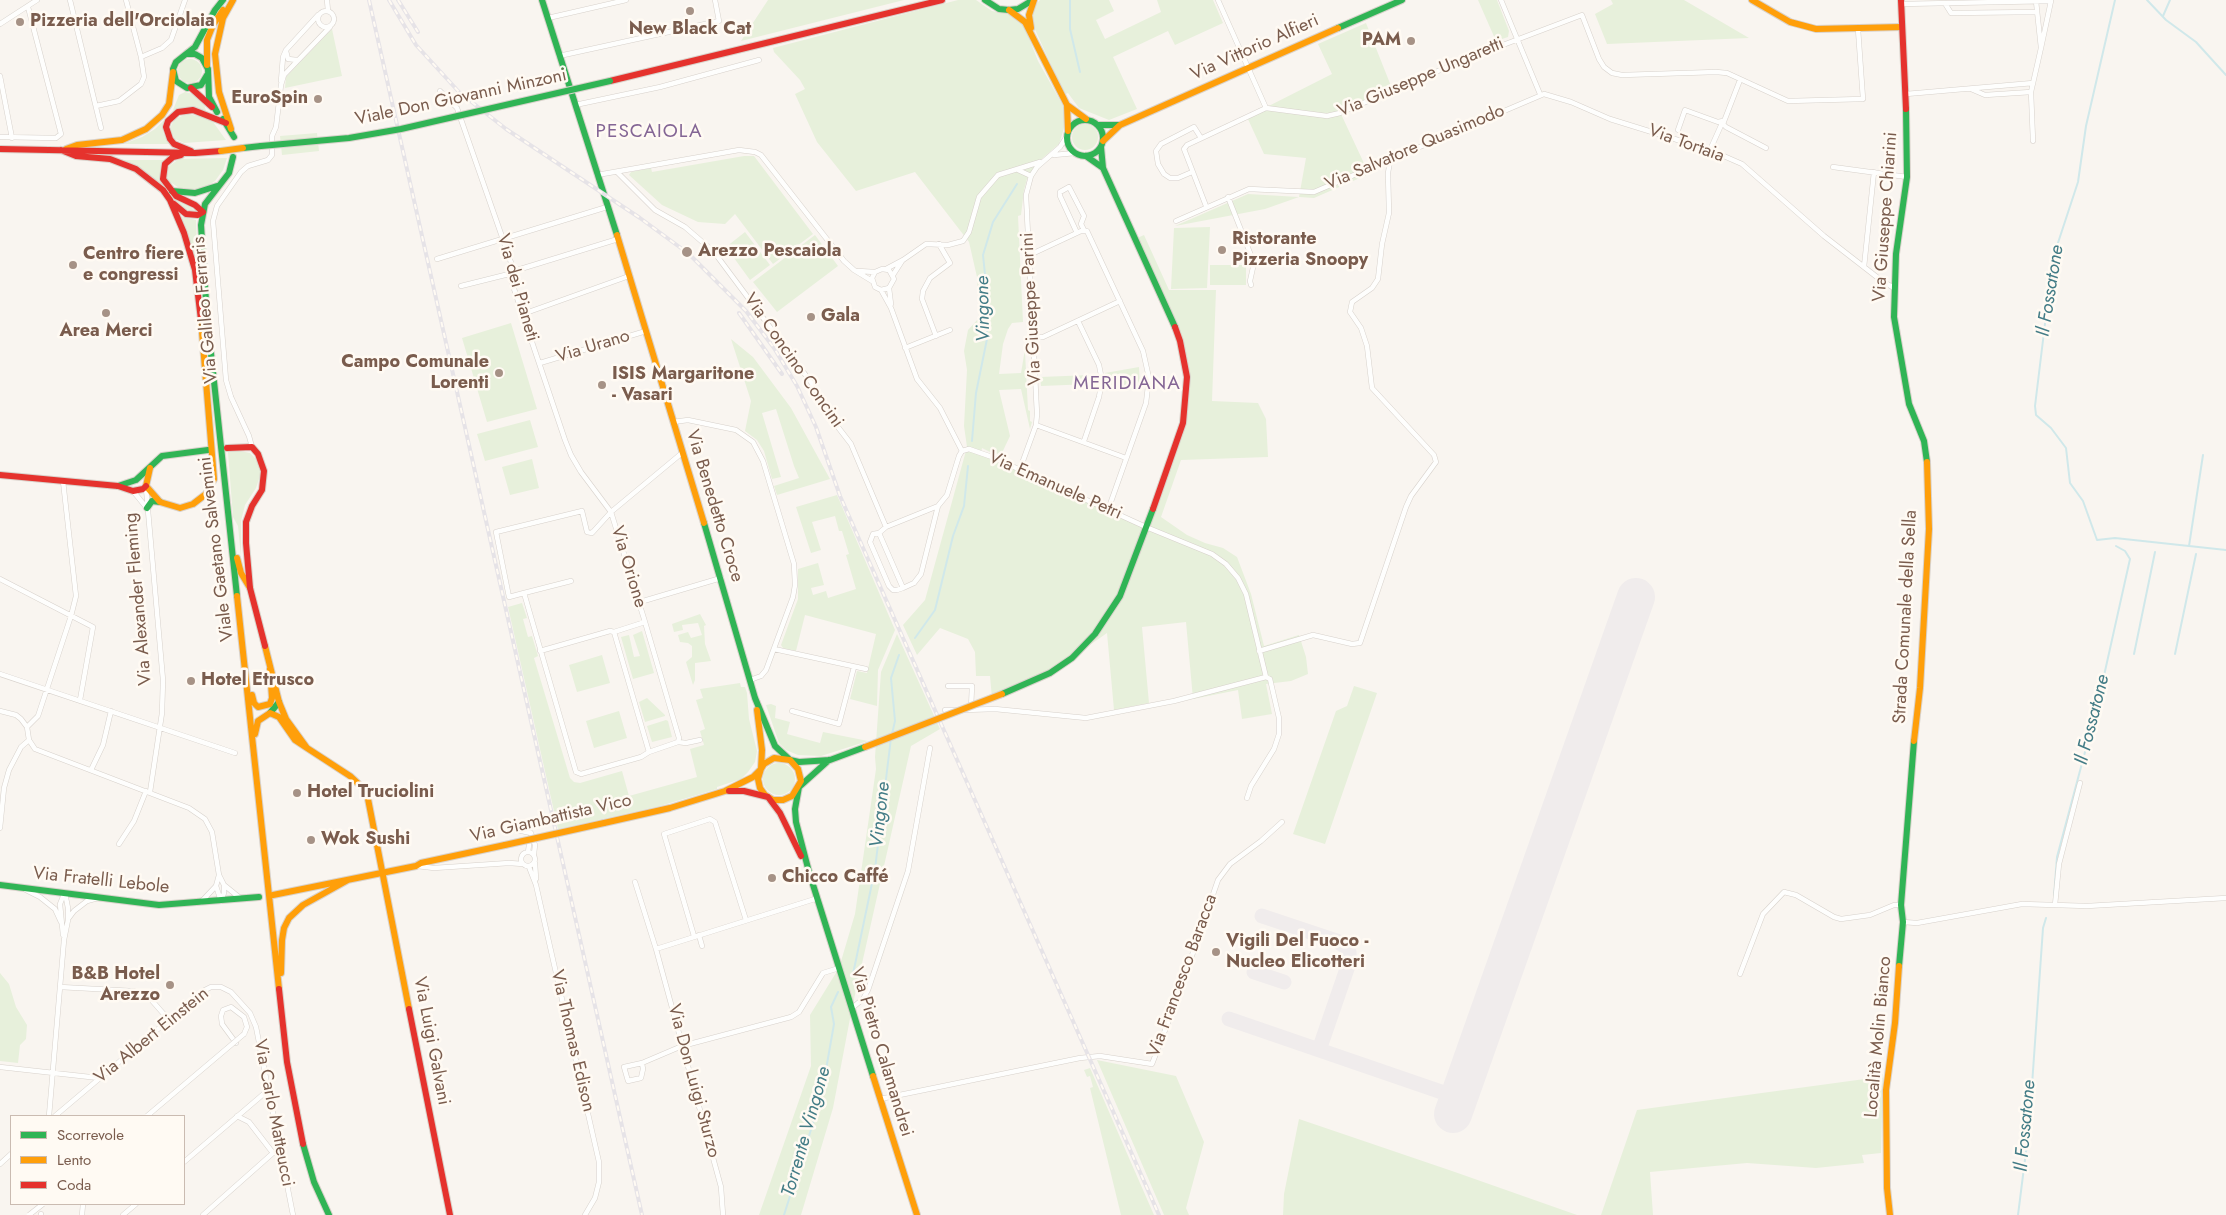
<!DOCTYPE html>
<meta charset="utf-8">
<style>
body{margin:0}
#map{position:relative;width:2226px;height:1215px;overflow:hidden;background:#f9f5f0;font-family:Jost,sans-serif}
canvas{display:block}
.legend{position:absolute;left:10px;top:1115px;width:175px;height:90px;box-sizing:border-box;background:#fffaf3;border:1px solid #cabbb1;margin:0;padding:6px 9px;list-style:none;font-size:15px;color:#7a5c4d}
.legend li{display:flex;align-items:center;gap:10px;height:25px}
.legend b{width:25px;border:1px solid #cabbb1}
</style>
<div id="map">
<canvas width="2226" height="1215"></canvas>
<ul class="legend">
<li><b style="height:6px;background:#30b455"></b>Scorrevole</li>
<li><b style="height:6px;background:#ff9f0a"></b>Lento</li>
<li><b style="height:6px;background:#e5322d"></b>Coda</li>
</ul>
</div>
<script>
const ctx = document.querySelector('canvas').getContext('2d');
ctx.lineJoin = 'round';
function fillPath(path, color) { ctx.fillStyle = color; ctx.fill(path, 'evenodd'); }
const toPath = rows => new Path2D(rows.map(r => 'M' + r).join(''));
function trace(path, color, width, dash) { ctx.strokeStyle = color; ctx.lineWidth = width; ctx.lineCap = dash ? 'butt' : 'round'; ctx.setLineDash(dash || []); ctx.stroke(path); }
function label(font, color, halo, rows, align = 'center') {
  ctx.font = font + ' Jost,sans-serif'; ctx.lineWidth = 5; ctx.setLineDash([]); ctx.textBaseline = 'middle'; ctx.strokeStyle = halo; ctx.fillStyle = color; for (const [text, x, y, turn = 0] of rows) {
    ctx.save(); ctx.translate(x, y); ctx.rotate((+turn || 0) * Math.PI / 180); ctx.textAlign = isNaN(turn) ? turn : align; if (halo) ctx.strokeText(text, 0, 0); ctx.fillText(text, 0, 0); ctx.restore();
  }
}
const green = toPath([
 [768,0,904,0,741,41],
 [958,0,976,0,992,11,1012,15,1023,23,1038,61,1066,111,1066,122,1059,144,1037,163,1027,179,1024,190,1021,215,1018,216,1023,322,1012,323,1008,329,1003,344,999,374,1021,373,1028,331,1029,351,1025,352,1028,410,1030,411,1030,421,1032,422,1030,429,1021,389,999,390,1010,436,1000,457,982,448,981,453,1146,527,1175,450,1187,393,1180,340,1135,239,1144,235,1169,290,1216,290,1212,401,1258,403,1266,419,1268,457,1181,460,1161,517,1187,535,1205,543,1223,548,1237,557,1251,594,1264,646,1299,635,1306,657,1308,674,1291,681,1266,684,1272,714,1242,719,1238,690,1193,699,1186,622,1142,627,1149,703,1114,710,1107,633,1050,673,992,698,990,676,976,676,975,652,968,639,940,628,917,655,903,625,925,600,967,447,964,426,967,370,964,351,968,330,979,318,977,277,969,242,915,172,856,191,817,142,795,94,805,89,800,80,774,52,773,48],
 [1040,0,1109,0,1114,11,1096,20,1105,39,1161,12,1157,0,1213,0,1223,23,1175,45,1168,31,1113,57,1137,109,1109,120,1079,108,1068,93,1066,94,1058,80,1032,23,1031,18,1035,5],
 [1478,0,1497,0,1509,31,1508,37,1496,41],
 [1611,0,1684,0,1749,38,1607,44,1595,14,1613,4],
 [1366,23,1393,91,1341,114,1369,174,1314,198,1299,197,1265,209,1175,226,1248,194,1299,197,1306,158,1264,154,1247,117,1332,74,1318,44],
 [332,29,342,76,285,88,286,77],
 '178 71a12 12 0 1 1 24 0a12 12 0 1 1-24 0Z',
 [185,92,193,94,204,104,206,111,189,107,173,110,179,95],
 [187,114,203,117,213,122,226,140,184,143,175,139,170,129,172,124,175,119],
 [165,119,163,132,169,144,123,144,142,137,155,129],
 '1072 137a13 13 0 1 1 26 0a13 13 0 1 1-26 0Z',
 [317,133,319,151,282,155,280,136],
 [744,156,754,156,813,234,773,264,735,214,725,224,698,222,662,205,629,175,631,172,651,168,652,172],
 [227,158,223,170,215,181,206,187,195,190,182,190,166,179,168,167,179,159],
 [119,160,165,160,161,182,164,188,197,212,185,210],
 [179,216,196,220,198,271],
 [1210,227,1207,288,1171,289,1174,228],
 [745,232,770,265,750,280,726,247],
 [815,235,838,266,777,312,753,282],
 [1210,265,1246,265,1246,285,1210,285],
 [511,323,537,409,487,422,462,338],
 [731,339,753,357,791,408,830,479,777,495,774,486,799,478,794,466,776,409,762,413,781,477,772,479,764,451,757,440,745,431,751,401],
 [1139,367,1140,390,1106,387,1105,373],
 [1091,375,1091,384,1041,386,1040,377],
 [530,420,538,447,485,461,477,434],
 [235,450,250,453,257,460,261,473,256,488,245,505,241,521,241,557,238,526,233,517,228,452],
 [532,459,539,488,510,495,502,467],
 [837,495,895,630,878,670,877,706,850,699,857,671,867,673,876,634,805,615,796,651,783,648,781,645,798,599,798,569,818,563,824,585,811,588,813,595,826,591,828,598,856,589,846,555,849,554,842,531,839,531,835,516,812,522,821,550,811,553,796,507],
 [522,603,527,618,523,619,528,637,532,636,538,656,534,658,570,778,574,782,580,783,622,771,629,796,697,777,690,749,704,745,700,731,705,729,696,700,703,698,700,689,740,683,741,687,745,687,747,693,749,719,757,751,755,762,748,772,741,779,717,787,717,789,660,806,558,829,508,607],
 [700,614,706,625,704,626,705,644,711,661,695,663,695,680,693,685,686,662,692,657,692,646,688,643,680,642,678,635,688,632,691,638,702,635,698,623,682,625,683,630,674,632,672,624],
 [642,631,654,673,633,679,621,637,629,635,634,657,640,656,633,635],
 [897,634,940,729,911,746,852,1008,833,1108,801,1215,759,1215,811,1066,810,1015,839,968,855,914,876,769,875,757,881,672],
 [602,655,610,683,577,692,569,665],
 [1354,686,1377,693,1325,844,1293,834,1336,711,1347,706],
 [647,698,665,715,665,716,645,722,639,702],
 [771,704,776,706,775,718,790,722,787,734,820,743,823,732,868,741,821,756,798,755,786,750,779,743,766,705],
 [619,711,627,738,594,748,586,721],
 [666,720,668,721,672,737,652,742,647,726],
 '763 779a16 16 0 1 1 32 0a16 16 0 1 1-32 0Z',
 [0,973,9,984,16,1007,27,1025,26,1039,20,1045,18,1063,0,1061],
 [1097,1060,1176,1076,1204,1142,1186,1208,1189,1215,1164,1215],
 [1090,1068,1129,1158,1154,1215,1121,1215,1090,1088,1093,1087,1090,1076,1087,1077,1084,1070],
 [1883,1074,1881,1153,1862,1155,1864,1163,1816,1168,1747,1163,1650,1172,1653,1215,1601,1215,1637,1110,1872,1078],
 [1299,1119,1452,1171,1577,1215,1283,1215,1284,1194]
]);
const stream = toPath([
 [1070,0,1070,29,1080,72],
 [2115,0,2086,126,2078,182,2053,258,2035,406,2036,415,2051,428,2066,448,2070,483,2083,501,2097,540,2115,538,2226,550],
 [2147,0,2166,20,2196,42,2226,75],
 [2163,16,2170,0],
 [972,441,976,393,987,339,987,294,983,255,993,222,1017,184],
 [2189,546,2203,455],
 [915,638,935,610,953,536,964,506,968,466],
 [2134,654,2155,552],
 [2175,654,2196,554],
 [892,734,895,721,891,678,899,655],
 [2054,896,2057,857,2097,707,2130,559,2125,551,2116,546],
 [853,974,875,869,891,738],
 [784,1215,821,1098,834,1024,831,1007,838,992],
 [2018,1215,2029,1128,2043,928,2046,918]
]);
const taxiway = toPath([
 [1262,916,1337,941,1346,947,1349,952,1349,963,1319,1050],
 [1254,972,1284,982],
 [1229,1019,1459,1098]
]);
const runway = toPath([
 [1453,1114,1636,597]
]);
const street = toPath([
 [70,0,101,128],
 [327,0,328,11],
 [1218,0,1266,108,1327,116,1340,113,1466,59,1582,15,1599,59,1604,67,1612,73,1622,75,1716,72,1727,73,1788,101,1863,99,1858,29],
 [1501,0,1540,94],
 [1901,4,2051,1,2041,48],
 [1946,5,1951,13,2037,12],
 '318 19a8 8 0 1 1 16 0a8 8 0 1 1-16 0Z',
 [548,18,626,0],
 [0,24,37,0],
 [286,51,288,59,297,60],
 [559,56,719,21,715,0],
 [141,57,162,48,171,40,185,0],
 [0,76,12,138],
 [1740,80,1723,124,1726,127,1766,148],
 [281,81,283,57,286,50,318,15],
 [1971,89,1985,95,2031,92],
 [440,91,457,108,514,271,509,274,565,440,571,455,581,472,611,512,645,622],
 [1906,94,2033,83],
 [575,105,660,87,759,60],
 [96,106,119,101,141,84,144,77,141,57,126,0],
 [1678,130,1685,110,1718,122,1723,121],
 [0,137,56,138,61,134,28,7],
 [2033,141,2031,92,2041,48,2036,1],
 [1710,150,1723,121],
 [1054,155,1075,153],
 [1833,167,1907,177],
 [1018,170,1031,176],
 [617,172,655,210,685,227,714,252,813,385,834,422,851,444,886,527,879,533],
 [1192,172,1178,178,1170,178,1164,174,1158,164,1156,151,1161,144,1194,127,1201,138],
 [597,175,739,150,755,152,761,155,844,261,854,270,872,281],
 [1228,197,1254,263,1250,281,1251,285],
 [1206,206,1184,149,1187,145,1266,108],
 [1176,221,1249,189,1314,192,1544,94,1571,102,1610,119,1710,150,1742,164,1824,236,1882,281,1894,288],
 [1077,233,1060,196,1060,192,1069,187,1084,216,1081,224,1084,230],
 [1029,253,1036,252,1081,231,1087,231,1143,351,1149,378,1146,403,1108,510],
 [437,259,607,207],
 [1864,267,1874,172],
 [886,269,903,260,926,244,948,245,963,241,969,232,979,197,998,175,1040,162],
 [514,271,618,239],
 [858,271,875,272,882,269,889,270,894,279,889,288,881,290,875,287,872,278,875,272],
 [893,275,902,261],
 [461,286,509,274],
 [889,288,891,304],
 [881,290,891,308,917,379,940,408,962,451],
 [523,314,629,276],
 [1078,321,1099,365,1102,380,1099,397,1084,441],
 [936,336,922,299,923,291,930,278,950,263,939,244],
 [1033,338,1043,337,1120,301],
 [905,348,950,330],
 [540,363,646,331],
 [673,422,688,420,736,430,753,442,763,461,794,564,795,585,793,597,766,670,761,676,750,680],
 [1036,425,1126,458],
 [252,447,249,436,231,397,226,380,213,221,217,206,241,172,248,166,268,160,272,155,272,136,276,127,281,85,284,75,330,27],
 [962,451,969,449,992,457,1146,527,1212,554,1226,564,1238,578,1246,594,1266,677,1270,679,1279,718,1279,734,1274,749,1251,786,1247,798],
 [1020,469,1036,425,1037,414,1026,195,1031,176,1037,167,1060,147,1067,136],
 [146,488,163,680,162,713,150,792],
 [133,491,146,507],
 [886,527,938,506],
 [0,579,93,627,80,700],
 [571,581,524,593,576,772,581,774,641,757,649,752,678,742,679,738,645,622,614,632,649,752],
 [903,588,879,533,873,534,870,542,889,586,893,590,897,590,903,588,914,583,921,574,938,506,947,495,959,456,962,451],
 [524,593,509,597,496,532,582,511,587,532,592,533,611,512,682,453],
 [640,602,721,578],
 [774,649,866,669],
 [540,651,610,631,614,632],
 [1259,651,1313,635,1352,644,1360,643,1406,507,1411,496,1436,462,1434,455,1372,388,1367,346,1361,328,1350,312,1352,302,1372,288,1378,279,1382,244,1389,213,1388,173,1390,161],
 [0,674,235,753],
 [948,686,972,686,971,708],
 [945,710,958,710],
 [965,710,995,709,1086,718,1174,701,1266,677],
 [0,711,16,715,21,719,27,727,29,740,35,749,189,808,205,819,212,832,219,875,224,885,224,893,221,901],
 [792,711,839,724,854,667],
 [27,727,38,716,71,616,76,596,63,481],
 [678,742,686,743,700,740],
 [91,770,103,745,111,711],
 [503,827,531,833,535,845,534,854],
 [0,828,4,788,9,770,21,747,29,740],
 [119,844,134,821,146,791],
 '521 859a7 7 0 1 1 14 0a7 7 0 1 1-14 0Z',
 [528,852,530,838],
 [535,863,536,879],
 [417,866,434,868,509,863,523,864],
 [529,867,536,885,599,1162,599,1182,595,1198,585,1215],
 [635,882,656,949],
 [224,885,240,898],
 [216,886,221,901],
 [26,890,40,897,55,909,61,922],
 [201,902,216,886,219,875],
 [2055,905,2059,864,2080,783],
 [68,919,74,911,87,901,98,898],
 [1903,922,1917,923,2022,904,2087,906,2226,898],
 [63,935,60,904,64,894],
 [699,935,702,946],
 [694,936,664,834,710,819,715,822,746,920],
 [1740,974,1763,914,1784,892,1796,895,1834,917,1841,919,1870,915,1894,905,1901,905],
 [60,987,133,991,147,995,169,1020],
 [852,1008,863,999,868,990,908,871,930,748],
 [236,1043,222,1024,221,1016,223,1010,231,1007,244,1017,247,1027,244,1034],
 [642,1063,643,1069,641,1078,628,1081,624,1067,642,1063,682,1046,791,1017,799,1012,823,973,839,968],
 [0,1067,99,1078],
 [880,1099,1080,1058,1100,1056,1152,1064,1177,999,1218,880,1230,864,1261,841,1282,822],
 [49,1116,64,940,68,920,68,908,65,893],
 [55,1116,203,991,211,987,221,987,231,992,250,1013,256,1027,293,1215],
 [237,1116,249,1122,273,1153],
 [184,1162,267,1091],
 [0,1164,11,1154],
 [41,1215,41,1214],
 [82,1215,83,1204],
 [123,1215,136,1204],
 [203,1215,273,1153,281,1151],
 [723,1215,721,1187,656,949,818,898]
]);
const fast = toPath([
 [542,0,617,235],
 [985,0,999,9,1009,10,1018,9,1033,0],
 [1338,28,1402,0],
 [186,54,195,47,215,10,223,0],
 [207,75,201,85,187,88,176,81,173,69,176,62,186,54,195,54,202,58,208,69,209,97,217,112],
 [1906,109,1907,177,1896,254,1894,317,1909,404,1924,441,1927,462],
 [223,119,234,137],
 '1067 138a18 18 0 1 1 36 0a18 18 0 1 1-36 0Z',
 [1098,125,1119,125],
 [1101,147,1103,168,1175,327],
 [243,148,261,146],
 [1086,156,1103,168],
 [233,157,229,173,205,204,201,225,207,316,237,596],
 [172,191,195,193,217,186],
 [118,486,136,480,162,456,208,450],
 [147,508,152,501,160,502],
 [704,523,755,698,775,746,790,760,799,762,830,760,865,747],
 [1002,694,1050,673,1072,658,1095,634,1120,596,1153,509],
 [270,713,279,702],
 [829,760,799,787,795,809,796,822,809,872,873,1076],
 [0,885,159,905,259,897],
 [1899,966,1903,922,1901,905,1914,741],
 [303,1144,314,1182,329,1215]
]);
const slow = toPath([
 [1752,0,1790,22,1816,29,1902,27],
 [1009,10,1025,22,1067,105,1068,131],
 [1031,28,1029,15,1034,0],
 [207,65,207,40,213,25,223,10],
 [1067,105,1086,119],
 [231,129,219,92,215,54,223,18,233,0],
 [1103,141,1120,125,1338,28],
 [66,149,77,145,122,140,146,129,162,115,169,104,173,72],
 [617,235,704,523],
 [146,486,150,468],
 [146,486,160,502,180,508,193,504,206,494,214,479,201,320],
 [237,558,241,573,250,588],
 [237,596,279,989],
 [265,646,279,702,286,719,307,748,350,776,364,789,368,799,409,1009],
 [252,695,254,703,258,707,270,704,272,698,270,669],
 [255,734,258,721,270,713,279,717,295,740,307,748],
 [1914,741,1920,688,1929,529,1927,462],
 [604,823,670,808,725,791,753,777,761,769,764,764,774,758,790,760,798,769,801,781,792,796,783,800,773,800,765,795,760,788,758,779,761,769,762,750,757,710],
 [273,895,416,866,421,863,505,845],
 [281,973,282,940,284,928,289,918,303,905,348,880],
 [873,1076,917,1215],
 [1890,1215,1887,1188,1886,1090,1895,1023,1899,966]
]);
const jam = toPath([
 [1901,0,1906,109],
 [610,81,942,0],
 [191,88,212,107],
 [0,149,195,153,221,151],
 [61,150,76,156,110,159,136,169,163,190,170,200,184,233,195,270,201,320],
 [191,151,174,144,170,139,166,127,168,121,178,112,193,110,226,123],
 [181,155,173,157,165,164,163,179,176,196,195,205,203,212],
 [174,204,186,214,198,215,203,212],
 [227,448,252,447,258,454,264,471,262,490,252,506,246,522,246,543,250,588,265,646],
 [0,475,118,486,133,491,143,489,146,486],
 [1153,509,1183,423,1187,377,1180,341,1175,327],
 [729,791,744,791,768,797,780,813,801,856],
 [279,989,287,1062,303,1144],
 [409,1009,450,1215]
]);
const rail = toPath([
 [369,0,642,1215],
 [389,0,416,45,459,92,506,129,640,218,689,254,746,311,774,348,797,386,816,427,840,496,1159,1215],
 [398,0,418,32],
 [739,313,782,374]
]);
const streetBridge = toPath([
 [147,1116,244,1034],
 [29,1215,43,1204]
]);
const fastBridge = toPath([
 [261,146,349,138,401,129,610,81]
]);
const slowBridge = toPath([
 [221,151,243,148],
 [865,747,1002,694],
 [505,845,604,823]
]);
const markers = [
 [690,11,5,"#a69286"],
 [20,22,5,"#a69286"],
 [1411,41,5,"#a69286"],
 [318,99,5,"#a69286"],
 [1222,250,5,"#a69286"],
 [687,252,6,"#a69286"],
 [73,265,5,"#a69286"],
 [106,313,5,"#a69286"],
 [811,317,5,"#a69286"],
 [499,373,5,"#a69286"],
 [602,385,5,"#a69286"],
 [191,681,5,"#a69286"],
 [297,793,5,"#a69286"],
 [311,840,5,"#a69286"],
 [772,878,5,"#a69286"],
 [1216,952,5,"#a69286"],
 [170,985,5,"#a69286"]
];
const poiNames = [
 ["Pizzeria dell'Orciolaia",30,22],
 ["New Black Cat",690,30,"center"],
 ["PAM",1401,41,"right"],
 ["EuroSpin",308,99,"right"],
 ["Ristorante",1232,240],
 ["Pizzeria Snoopy",1232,261],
 ["Arezzo Pescaiola",698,252],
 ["Centro fiere",83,255],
 ["e congressi",83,276],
 ["Gala",821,317],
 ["Area Merci",106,332,"center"],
 ["Campo Comunale",489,363,"right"],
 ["Lorenti",489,384,"right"],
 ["ISIS Margaritone",612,375],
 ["- Vasari",612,396],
 ["Hotel Etrusco",201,681],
 ["Hotel Truciolini",307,793],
 ["Wok Sushi",321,840],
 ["Chicco Caffé",782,878],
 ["Vigili Del Fuoco -",1226,942],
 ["Nucleo Elicotteri",1226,963],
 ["B&B Hotel",160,975,"right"],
 ["Arezzo",160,996,"right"]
];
const streetNames = [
 ["Via Vittorio Alfieri",1255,48,-24],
 ["Via Giuseppe Ungaretti",1421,78,-23],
 ["Viale Don Giovanni Minzoni",461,98,-12],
 ["Via Tortaia",1686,144,20],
 ["Via Salvatore Quasimodo",1415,148,-23],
 ["Via Giuseppe Chiarini",1886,217,-86],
 ["Via dei Pianeti",517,288,74],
 ["Via Giuseppe Parini",1032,309,-93],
 ["Via Galileo Ferraris",206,310,-95],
 ["Via Urano",593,347,-17],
 ["Via Concino Concini",793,361,55],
 ["Via Emanuele Petri",1055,486,24],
 ["Via Benedetto Croce",714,506,73],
 ["Viale Gaetano Salvemini",217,549,-97],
 ["Via Orione",628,567,73],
 ["Via Alexander Fleming",139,599,-95],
 ["Strada Comunale della Sella",1906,617,-87],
 ["Via Giambattista Vico",551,819,-13],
 ["Via Fratelli Lebole",101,881,6],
 ["Via Francesco Baracca",1183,976,-70],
 ["Via Albert Einstein",152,1036,-39],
 ["Località Molin Bianco",1879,1037,-85],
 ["Via Luigi Galvani",431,1041,79],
 ["Via Thomas Edison",572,1041,77],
 ["Via Pietro Calamandrei",881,1052,73],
 ["Via Don Luigi Sturzo",693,1081,75],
 ["Via Carlo Matteucci",273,1113,79]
];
const neighbourhoodNames = [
 ["PESCAIOLA",649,132],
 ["MERIDIANA",1127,384]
];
const waterNames = [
 ["Il Fossatone",2051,291,-81],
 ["Vingone",984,309,-91],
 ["Il Fossatone",2093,720,-76],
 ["Vingone",881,815,-84],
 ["Il Fossatone",2026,1126,-85],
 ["Torrente Vingone",807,1132,-74]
];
fillPath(green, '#e7f0db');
trace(stream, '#d0e8ea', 2);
trace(taxiway, '#f0ecec', 15);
trace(runway, '#f0ecec', 38);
trace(street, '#d7d1cb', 5.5);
trace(fast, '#d9d2cb', 8);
trace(slow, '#d9d2cb', 8);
trace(jam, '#d9d2cb', 8);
trace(street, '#fefefd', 4.5);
trace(fast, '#30b455', 6);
trace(slow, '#ff9f0a', 6);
trace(jam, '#e5322d', 6);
trace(rail, '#e6e3e7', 4);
trace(rail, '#fffaf3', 2, [5.5]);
trace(streetBridge, '#d7d1cb', 5.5, []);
trace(fastBridge, '#d9d2cb', 8, []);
trace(slowBridge, '#d9d2cb', 8, []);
trace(streetBridge, '#fefefd', 4.5);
trace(fastBridge, '#30b455', 6);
trace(slowBridge, '#ff9f0a', 6);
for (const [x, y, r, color] of markers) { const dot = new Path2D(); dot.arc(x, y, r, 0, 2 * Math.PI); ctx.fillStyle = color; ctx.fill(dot); trace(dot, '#fffaf3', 2); }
label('bold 18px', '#7a5c4d', '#fffaf3', poiNames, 'left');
label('18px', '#7a5c4d', '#fffaf3', streetNames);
ctx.letterSpacing = '1px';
label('19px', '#846695', '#fffaf3', neighbourhoodNames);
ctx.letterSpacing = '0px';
label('italic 19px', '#437c86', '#fffaf3', waterNames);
</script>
